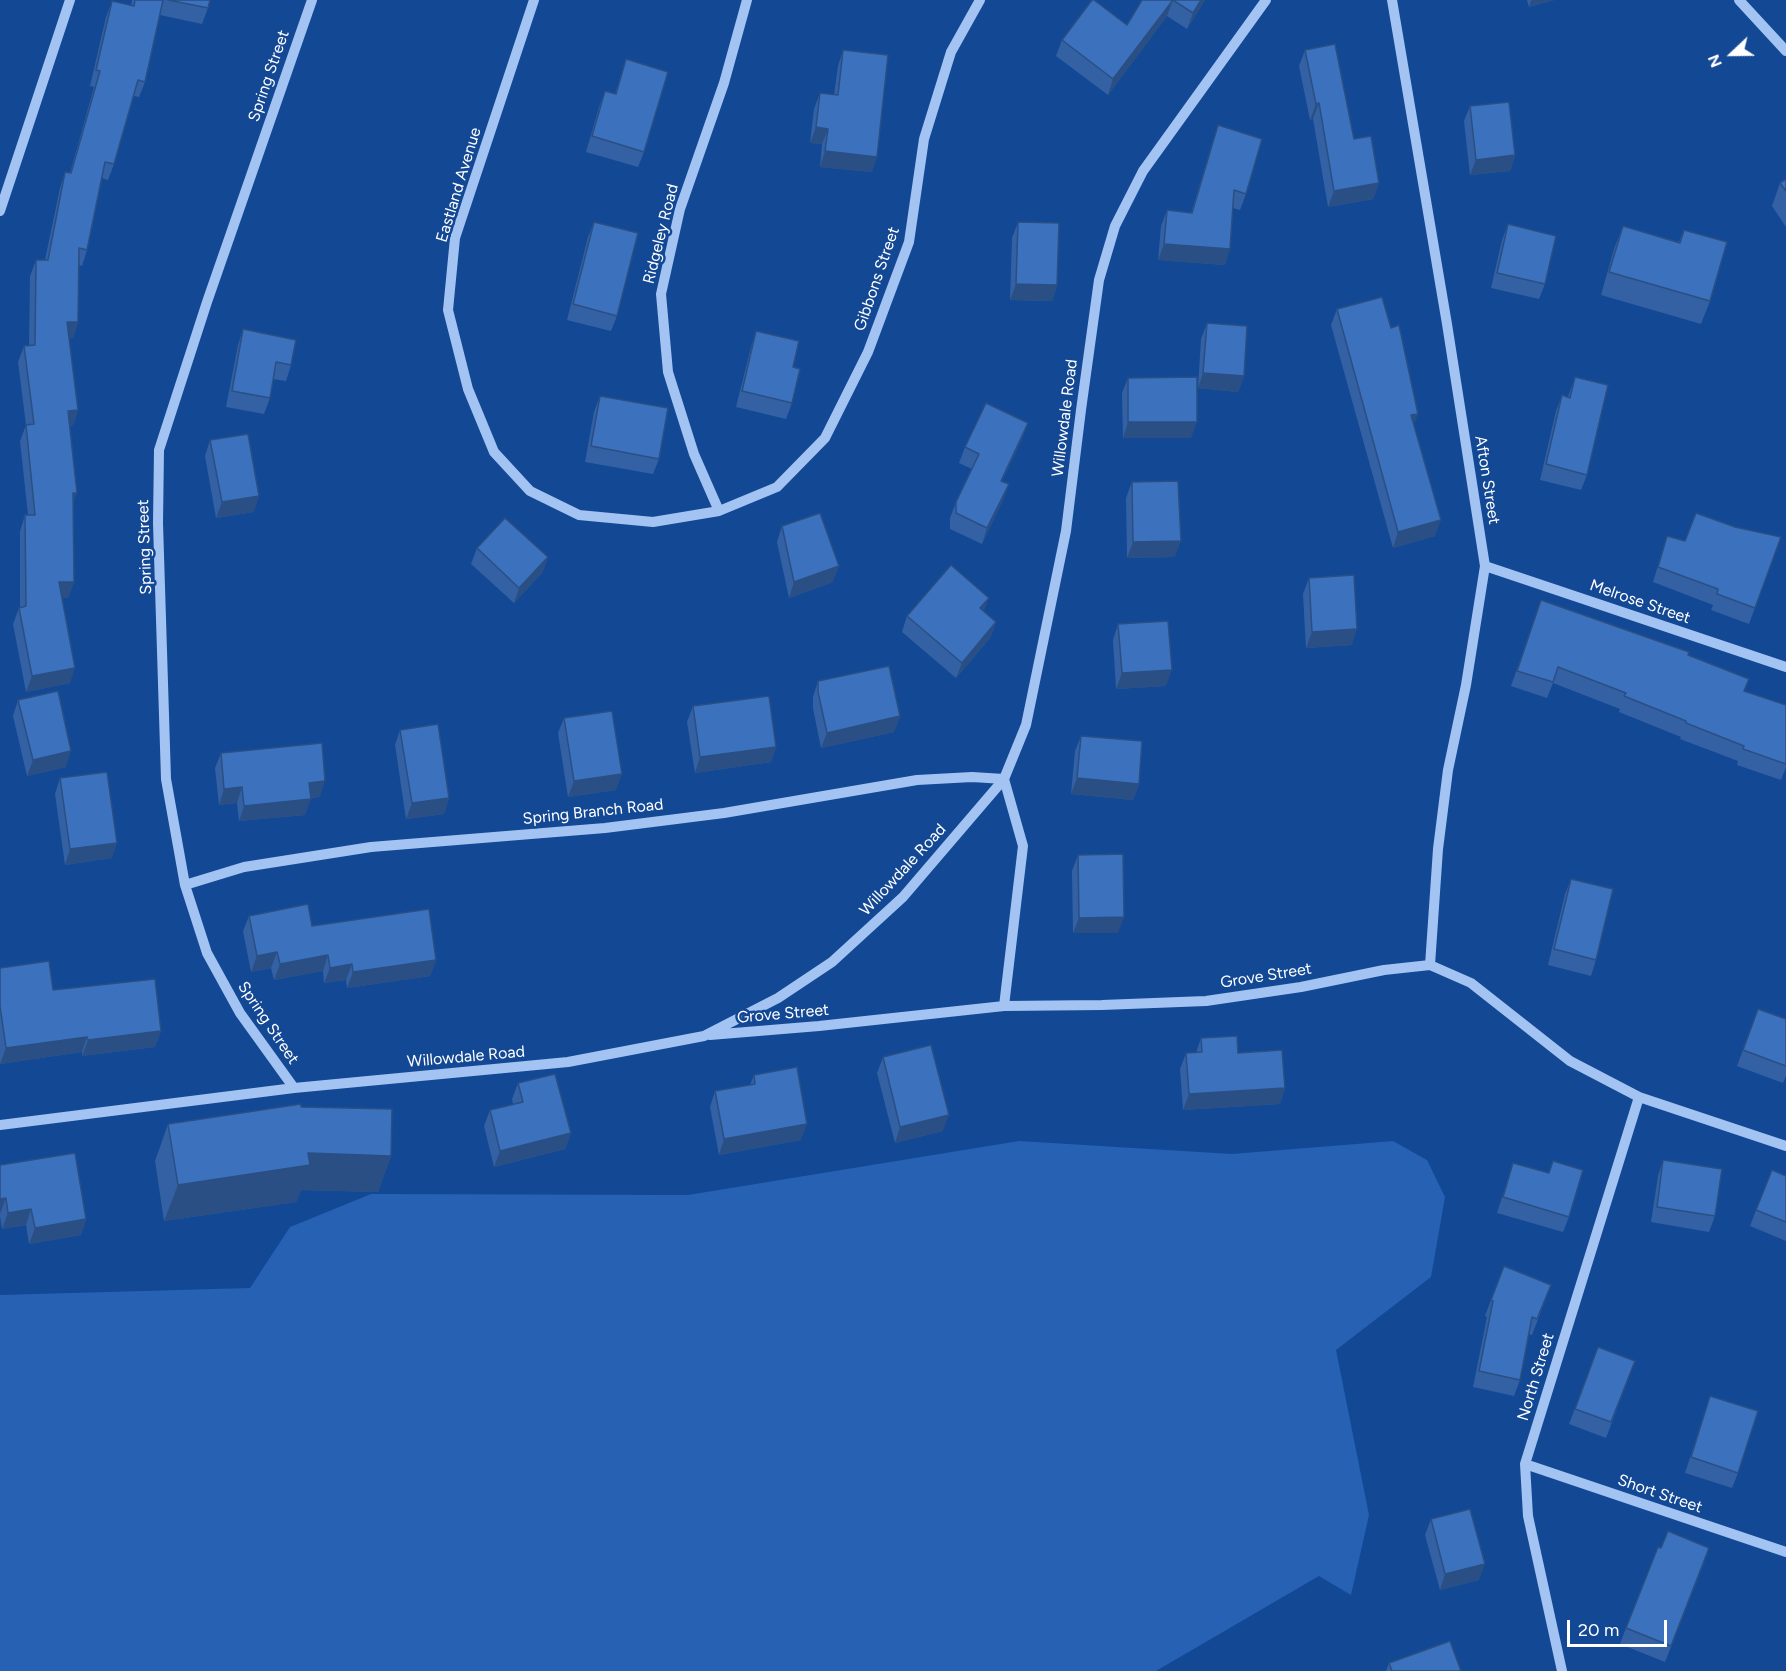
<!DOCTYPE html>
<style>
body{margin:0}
#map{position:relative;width:1786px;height:1671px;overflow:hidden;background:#134895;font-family:Figtree,sans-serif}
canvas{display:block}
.north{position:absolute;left:1702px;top:24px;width:60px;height:60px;-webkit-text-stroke:4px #134895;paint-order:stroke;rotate:248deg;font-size:16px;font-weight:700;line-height:24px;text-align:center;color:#fff}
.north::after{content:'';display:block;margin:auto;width:21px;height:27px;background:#fff;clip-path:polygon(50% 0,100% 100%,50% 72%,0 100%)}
.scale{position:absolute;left:1567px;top:1620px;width:100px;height:27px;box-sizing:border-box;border:3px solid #fff;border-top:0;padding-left:8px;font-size:18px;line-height:21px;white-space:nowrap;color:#fff;-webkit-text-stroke:4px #134895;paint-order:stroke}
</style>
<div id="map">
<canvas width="1786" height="1671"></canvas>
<div class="north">N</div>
<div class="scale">20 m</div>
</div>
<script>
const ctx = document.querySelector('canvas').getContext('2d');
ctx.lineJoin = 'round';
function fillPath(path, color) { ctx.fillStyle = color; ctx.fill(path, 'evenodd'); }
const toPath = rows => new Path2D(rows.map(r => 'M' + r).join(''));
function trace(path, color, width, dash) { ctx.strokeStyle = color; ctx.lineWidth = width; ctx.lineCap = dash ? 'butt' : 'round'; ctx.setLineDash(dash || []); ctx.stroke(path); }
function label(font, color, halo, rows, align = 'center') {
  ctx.font = font + ' Figtree,sans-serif'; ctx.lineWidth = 5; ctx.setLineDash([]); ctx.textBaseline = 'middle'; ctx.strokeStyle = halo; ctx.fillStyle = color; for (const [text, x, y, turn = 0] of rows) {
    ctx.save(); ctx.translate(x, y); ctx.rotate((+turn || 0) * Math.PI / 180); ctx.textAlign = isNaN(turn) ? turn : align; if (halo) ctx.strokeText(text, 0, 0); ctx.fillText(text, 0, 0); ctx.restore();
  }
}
const green = toPath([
 [1019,1141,1232,1154,1393,1141,1427,1160,1445,1197,1431,1277,1336,1350,1369,1515,1351,1595,1319,1576,1156,1671,0,1671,0,1295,250,1288,290,1227,371,1194,688,1195]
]);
const minor = toPath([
 [534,0,455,238,448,310,468,389,494,452,530,491,579,515,653,522,719,511,777,487,825,438,868,352,909,242,924,139,951,52,980,0],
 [1392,0,1447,324,1485,566,1466,685,1448,770,1438,849,1430,965],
 [1739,0,1786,51],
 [0,211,70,0],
 [719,511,694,454,668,372,661,294,680,209,724,83,747,0],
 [1485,566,1786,667],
 [185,885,244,867,371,847,605,828,724,813,917,780,972,777,1004,779,1023,846,1004,1006],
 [710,1035,819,1026,1004,1006,1102,1005,1206,1001,1301,987,1384,970,1430,965,1471,983,1570,1061,1639,1097,1786,1146],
 [294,1088,240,1013,207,953,185,885,166,779,158,523,159,450,207,302,312,0],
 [0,1125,294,1088,568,1062,704,1036,778,998,832,962,903,897,1004,779,1026,725,1066,531,1081,410,1099,280,1115,226,1143,171,1266,0],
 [1525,1464,1786,1552],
 [1562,1671,1528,1516,1525,1464,1639,1097]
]);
const wall = toPath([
 [132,0,210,0,208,8,202,24,160,15,145,82,139,97,134,96,114,164,108,180,102,178,87,250,82,266,79,265,78,322,73,338,69,338,78,410,73,425,69,426,73,503,74,582,68,598,62,598,70,683,26,692,13,624,19,608,20,608,20,531,25,515,28,515,20,441,26,425,18,362,24,346,29,346,30,276,36,260,45,260,60,188,65,172,70,173,94,87,90,86,106,17,112,1,131,6],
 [1142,0,1205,0,1187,29,1167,16,1108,95,1056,56,1062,40,1127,25],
 [1527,0,1554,0,1529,7],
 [843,50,872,172,820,167,822,144,810,143,814,109,820,93,834,95,838,66],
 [1305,50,1379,183,1373,199,1328,207,1313,119,1310,120,1299,66],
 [626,59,644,152,638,167,586,152,599,107,605,91,615,94],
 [1470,106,1515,155,1510,171,1470,175,1464,121],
 [1218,125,1246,194,1240,210,1233,208,1225,265,1158,260,1161,226,1167,210,1191,213,1213,141],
 [1786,179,1786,227,1772,206,1780,183],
 [594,222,617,316,611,331,567,320,588,237],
 [1018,222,1057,285,1052,301,1010,300,1012,238],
 [1508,224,1545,284,1539,299,1491,288,1502,240],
 [1623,226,1679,242,1684,230,1710,301,1701,324,1601,295,1614,249],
 [1337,309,1391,328,1414,424,1435,536,1393,548,1331,325],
 [1207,323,1244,376,1238,392,1198,388,1201,339],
 [243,329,291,365,286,381,273,379,270,398,264,414,226,407,238,345],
 [756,331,793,367,792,403,786,419,736,407,751,347],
 [1575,377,1587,475,1581,490,1540,480,1556,411,1562,395,1568,397],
 [1128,378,1191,438,1123,438,1122,393],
 [600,396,659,459,653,474,585,462,594,412],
 [1028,423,1022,439,1002,481,1009,484,1003,500,982,544,950,529,950,518,956,502,972,469,959,463,965,447],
 [210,440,254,512,216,518,205,456],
 [1132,482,1175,557,1127,558,1126,498],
 [782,526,833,582,789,598,777,542],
 [1667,536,1685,541,1781,537,1749,624,1711,610,1713,605,1653,582],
 [477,548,548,557,542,573,514,603,471,564],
 [1309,578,1352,645,1306,648,1303,594],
 [1541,600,1688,655,1744,691,1786,705,1786,767,1781,780,1737,765,1738,761,1680,739,1681,737,1619,712,1620,709,1553,683,1547,698,1511,686],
 [907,616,996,622,990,638,956,678,902,632],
 [1118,624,1166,686,1116,689,1113,640],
 [818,681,900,716,894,732,821,748,813,708,813,697],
 [18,700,66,767,27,776,13,716],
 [693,706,776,747,771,762,695,773,687,722],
 [564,718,616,790,568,797,558,733],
 [400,730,449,798,444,814,406,819,395,745],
 [1081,736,1139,784,1133,800,1071,794,1075,751],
 [221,753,320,797,310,798,305,815,239,821,237,803,219,805,215,768],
 [60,778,112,858,65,865,55,794],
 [1078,855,1118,933,1073,933,1072,871],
 [1571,879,1596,960,1591,976,1548,965,1565,894],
 [249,916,312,926,436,960,430,976,347,988,346,980,324,983,323,971,274,980,271,968,251,972,243,931],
 [0,968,53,990,161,1031,155,1047,82,1056,82,1052,0,1064],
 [1758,1009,1786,1019,1786,1076,1783,1083,1737,1066],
 [1201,1038,1238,1053,1285,1088,1280,1104,1183,1110,1180,1069,1186,1053,1196,1053],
 [883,1057,943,1131,895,1143,877,1073],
 [754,1075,801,1140,719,1155,710,1107,715,1091,750,1085],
 [518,1083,571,1133,565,1149,494,1167,484,1126,490,1110,513,1104,512,1099],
 [301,1107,391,1156,378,1192,301,1190,296,1202,164,1221,155,1161,168,1124],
 [1663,1160,1715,1216,1709,1232,1651,1222,1658,1176],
 [1513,1163,1569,1217,1563,1232,1497,1213],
 [0,1165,86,1219,81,1235,29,1244,26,1225,2,1229,0,1216],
 [1786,1176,1786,1241,1750,1226,1756,1210],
 [1491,1300,1545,1301,1532,1335,1528,1334,1520,1380,1514,1396,1473,1387,1487,1317,1485,1316],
 [1598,1347,1635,1361,1606,1438,1569,1424],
 [1710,1396,1738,1473,1732,1488,1685,1473],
 [1431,1519,1479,1580,1440,1590,1425,1535],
 [1661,1548,1704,1563,1665,1662,1620,1644,1626,1628],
 [1389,1663,1461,1671,1386,1671]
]);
const shadedWall = toPath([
 [1173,0,1167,16,1108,95,1113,79],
 [1201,0,1205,0,1187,29,1193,13],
 [1531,0,1554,0,1529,7],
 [1319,103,1313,119,1310,120,1316,104],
 [816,127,828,129,822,144,810,143],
 [825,151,877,157,872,172,820,167],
 [1515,155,1510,171,1470,175,1476,160],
 [1379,183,1373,199,1328,207,1334,191],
 [1164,244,1230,249,1225,265,1158,260],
 [1016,284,1057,285,1052,301,1010,300],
 [67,322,78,322,73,338,62,338],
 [1203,373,1244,376,1238,392,1198,388],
 [78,410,73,425,62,427,68,411],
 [1418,414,1412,429,1411,415],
 [1128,422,1197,422,1191,438,1123,438],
 [1028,423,1022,439,995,496,1001,481],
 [1009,484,1003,500,982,544,987,528],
 [73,493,77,493,71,508],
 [259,496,254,512,216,518,222,502],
 [1441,520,1435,536,1393,548,1398,532],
 [1181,541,1175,557,1127,558,1133,542],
 [548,557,542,573,514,603,519,588],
 [839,566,833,582,789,598,794,582],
 [59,582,74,582,68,598,53,598],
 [989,598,983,614,980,608],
 [996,622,990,638,956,678,962,663],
 [1357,629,1352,645,1306,648,1312,632],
 [75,668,70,683,26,692,32,676],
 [1172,670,1166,686,1116,689,1122,673],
 [900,716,894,732,821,748,827,733],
 [776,747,771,762,695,773,700,757],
 [71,751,66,767,27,776,33,760],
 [622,774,616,790,568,797,574,781],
 [1077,778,1139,784,1133,800,1071,794],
 [325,781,320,797,303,798,309,783],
 [242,787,237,803,219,805,224,789],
 [449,798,444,814,406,819,412,803],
 [311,799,305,815,239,821,244,806],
 [117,843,112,858,65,865,70,849],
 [1124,917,1118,933,1073,933,1079,918],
 [277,952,271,968,251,972,257,956],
 [328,955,323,971,274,980,280,964],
 [436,960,430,976,347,988,353,972],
 [352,964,346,980,324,983,330,968],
 [161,1031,155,1047,82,1056,88,1040],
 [87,1037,82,1052,0,1064,6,1048],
 [1285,1088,1280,1104,1183,1110,1189,1094],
 [949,1115,943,1131,895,1143,900,1127],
 [807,1124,801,1140,719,1155,724,1139],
 [571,1133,565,1149,494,1167,500,1151],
 [308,1153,391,1156,378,1192,301,1190,296,1202,164,1221,178,1185],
 [6,1198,0,1214,0,1199],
 [31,1209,26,1225,2,1229,8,1213],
 [86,1219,81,1235,29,1244,35,1228],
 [1485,1564,1479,1580,1440,1590,1445,1574]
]);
const building = toPath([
 [135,0,163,0,145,82,138,80,114,164,105,162,87,250,79,248,78,322,67,322,78,410,68,411,77,493,73,493,74,582,59,582,75,668,32,676,19,608,26,606,25,515,35,515,26,425,34,424,24,346,35,345,36,260,48,260,65,172,71,173,100,71,96,70,112,1,134,6,135,0],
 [168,0,210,0,208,8,168,0],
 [1092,0,1094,0,1127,25,1142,0,1201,0,1193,13,1173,0,1113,79,1062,40,1092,0],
 [1335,44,1354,139,1371,136,1379,183,1334,191,1319,103,1316,104,1305,50,1335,44],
 [843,50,888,55,877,157,825,151,828,129,816,127,820,93,838,95,843,50],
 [626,59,668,72,644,152,592,136,605,91,616,94,626,59],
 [1509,102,1515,155,1476,160,1470,106,1509,102],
 [1218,125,1262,139,1246,194,1234,190,1230,249,1164,244,1167,210,1192,213,1218,125],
 [1786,179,1786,191,1780,183,1786,179],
 [594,222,638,233,617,316,573,304,594,222],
 [1018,222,1059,223,1057,285,1016,284,1018,222],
 [1508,224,1556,236,1545,284,1497,273,1508,224],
 [1623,226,1680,243,1684,230,1727,242,1710,301,1609,272,1623,226],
 [1382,297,1391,328,1399,325,1418,414,1411,415,1441,520,1398,532,1337,309,1382,297],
 [1207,323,1247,326,1244,376,1203,373,1207,323],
 [243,329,296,340,291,365,276,362,270,398,232,391,243,329],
 [756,331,799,341,793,367,800,369,792,403,742,391,756,331],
 [1197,377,1197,422,1128,422,1128,378,1197,377],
 [1575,377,1608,385,1587,475,1546,464,1562,395,1570,398,1575,377],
 [600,396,668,408,659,459,591,446,600,396],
 [986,403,1028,423,1001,481,1009,484,987,528,956,513,956,502,979,454,965,447,986,403],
 [248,434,259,496,222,502,210,440,248,434],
 [1178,481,1181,541,1133,542,1132,482,1178,481],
 [820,513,839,566,794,582,782,526,820,513],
 [1696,513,1735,527,1781,537,1755,608,1717,594,1718,589,1658,567,1667,536,1685,541,1696,513],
 [505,518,548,557,519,588,477,548,505,518],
 [951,565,989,598,980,608,996,622,962,663,907,616,951,565],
 [1354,575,1357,629,1312,632,1309,578,1354,575],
 [1541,600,1689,652,1688,655,1749,679,1744,691,1786,705,1786,764,1743,749,1744,746,1686,723,1686,721,1624,696,1626,693,1558,667,1553,682,1517,671,1541,600],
 [1168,621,1172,670,1122,673,1118,624,1168,621],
 [889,666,900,716,827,733,818,692,818,681,889,666],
 [58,691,71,751,33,760,18,700,58,691],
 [769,696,776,747,700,757,693,706,769,696],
 [612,711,622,774,574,781,564,718,612,711],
 [438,724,449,798,412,803,400,730,438,724],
 [1081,736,1142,741,1139,784,1077,778,1081,736],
 [322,743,325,781,309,783,311,799,244,806,242,787,224,789,221,753,322,743],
 [107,772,117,843,70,849,60,778,107,772],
 [1123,854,1124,917,1079,918,1078,855,1123,854],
 [1571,879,1613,889,1596,960,1554,949,1571,879],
 [308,904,312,926,429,909,436,960,353,972,352,964,330,968,328,955,280,964,277,952,257,956,249,916,308,904],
 [49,961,53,990,155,979,161,1031,88,1040,87,1037,6,1048,0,1006,0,968,49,961],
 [1758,1009,1786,1019,1786,1066,1743,1050,1758,1009],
 [1237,1036,1238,1053,1282,1050,1285,1088,1189,1094,1186,1053,1202,1052,1201,1038,1237,1036],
 [931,1045,949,1115,900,1127,883,1057,931,1045],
 [797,1067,807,1124,724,1139,715,1091,755,1084,754,1075,797,1067],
 [555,1074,571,1133,500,1151,490,1110,523,1102,518,1083,555,1074],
 [301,1104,301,1107,392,1109,391,1156,308,1153,310,1165,178,1185,168,1124,301,1104],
 [75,1153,86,1219,35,1228,31,1209,8,1213,6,1198,0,1199,0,1165,75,1153],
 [1663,1160,1722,1169,1715,1216,1657,1207,1663,1160],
 [1553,1161,1583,1170,1569,1217,1503,1197,1513,1163,1549,1173,1553,1161],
 [1772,1170,1786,1176,1786,1222,1756,1210,1772,1170],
 [1504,1266,1551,1285,1537,1319,1532,1317,1520,1380,1479,1371,1493,1301,1491,1300,1504,1266],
 [1598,1347,1635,1361,1611,1422,1575,1409,1598,1347],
 [1710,1396,1758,1411,1738,1473,1691,1457,1710,1396],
 [1470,1509,1485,1564,1445,1574,1431,1519,1470,1509],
 [1668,1531,1709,1548,1671,1646,1626,1628,1658,1547,1661,1548,1668,1531],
 [1450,1641,1461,1671,1392,1671,1389,1663,1450,1641]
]);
const streetNames = [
 ["Spring Street",269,76,-71],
 ["Eastland Avenue",459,185,-73],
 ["Ridgeley Road",661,234,-76],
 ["Gibbons Street",877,279,-71],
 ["Willowdale Road",1065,418,-83],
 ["Afton Street",1487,480,81],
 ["Spring Street",145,547,-92],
 ["Melrose Street",1640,602,19],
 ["Spring Branch Road",593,812,-6],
 ["Willowdale Road",903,870,-47],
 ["Grove Street",1266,976,-9],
 ["Grove Street",783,1014,-5],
 ["Spring Street",268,1023,56],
 ["Willowdale Road",466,1057,-5],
 ["North Street",1536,1377,-73],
 ["Short Street",1660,1494,19]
];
fillPath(green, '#2661b4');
trace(minor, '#a3c4f2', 10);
fillPath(wall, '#3461a3');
fillPath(shadedWall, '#2a4f84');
fillPath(building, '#3c71bd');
trace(building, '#2a4f84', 1.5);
label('16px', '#fff', '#134895', streetNames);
</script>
